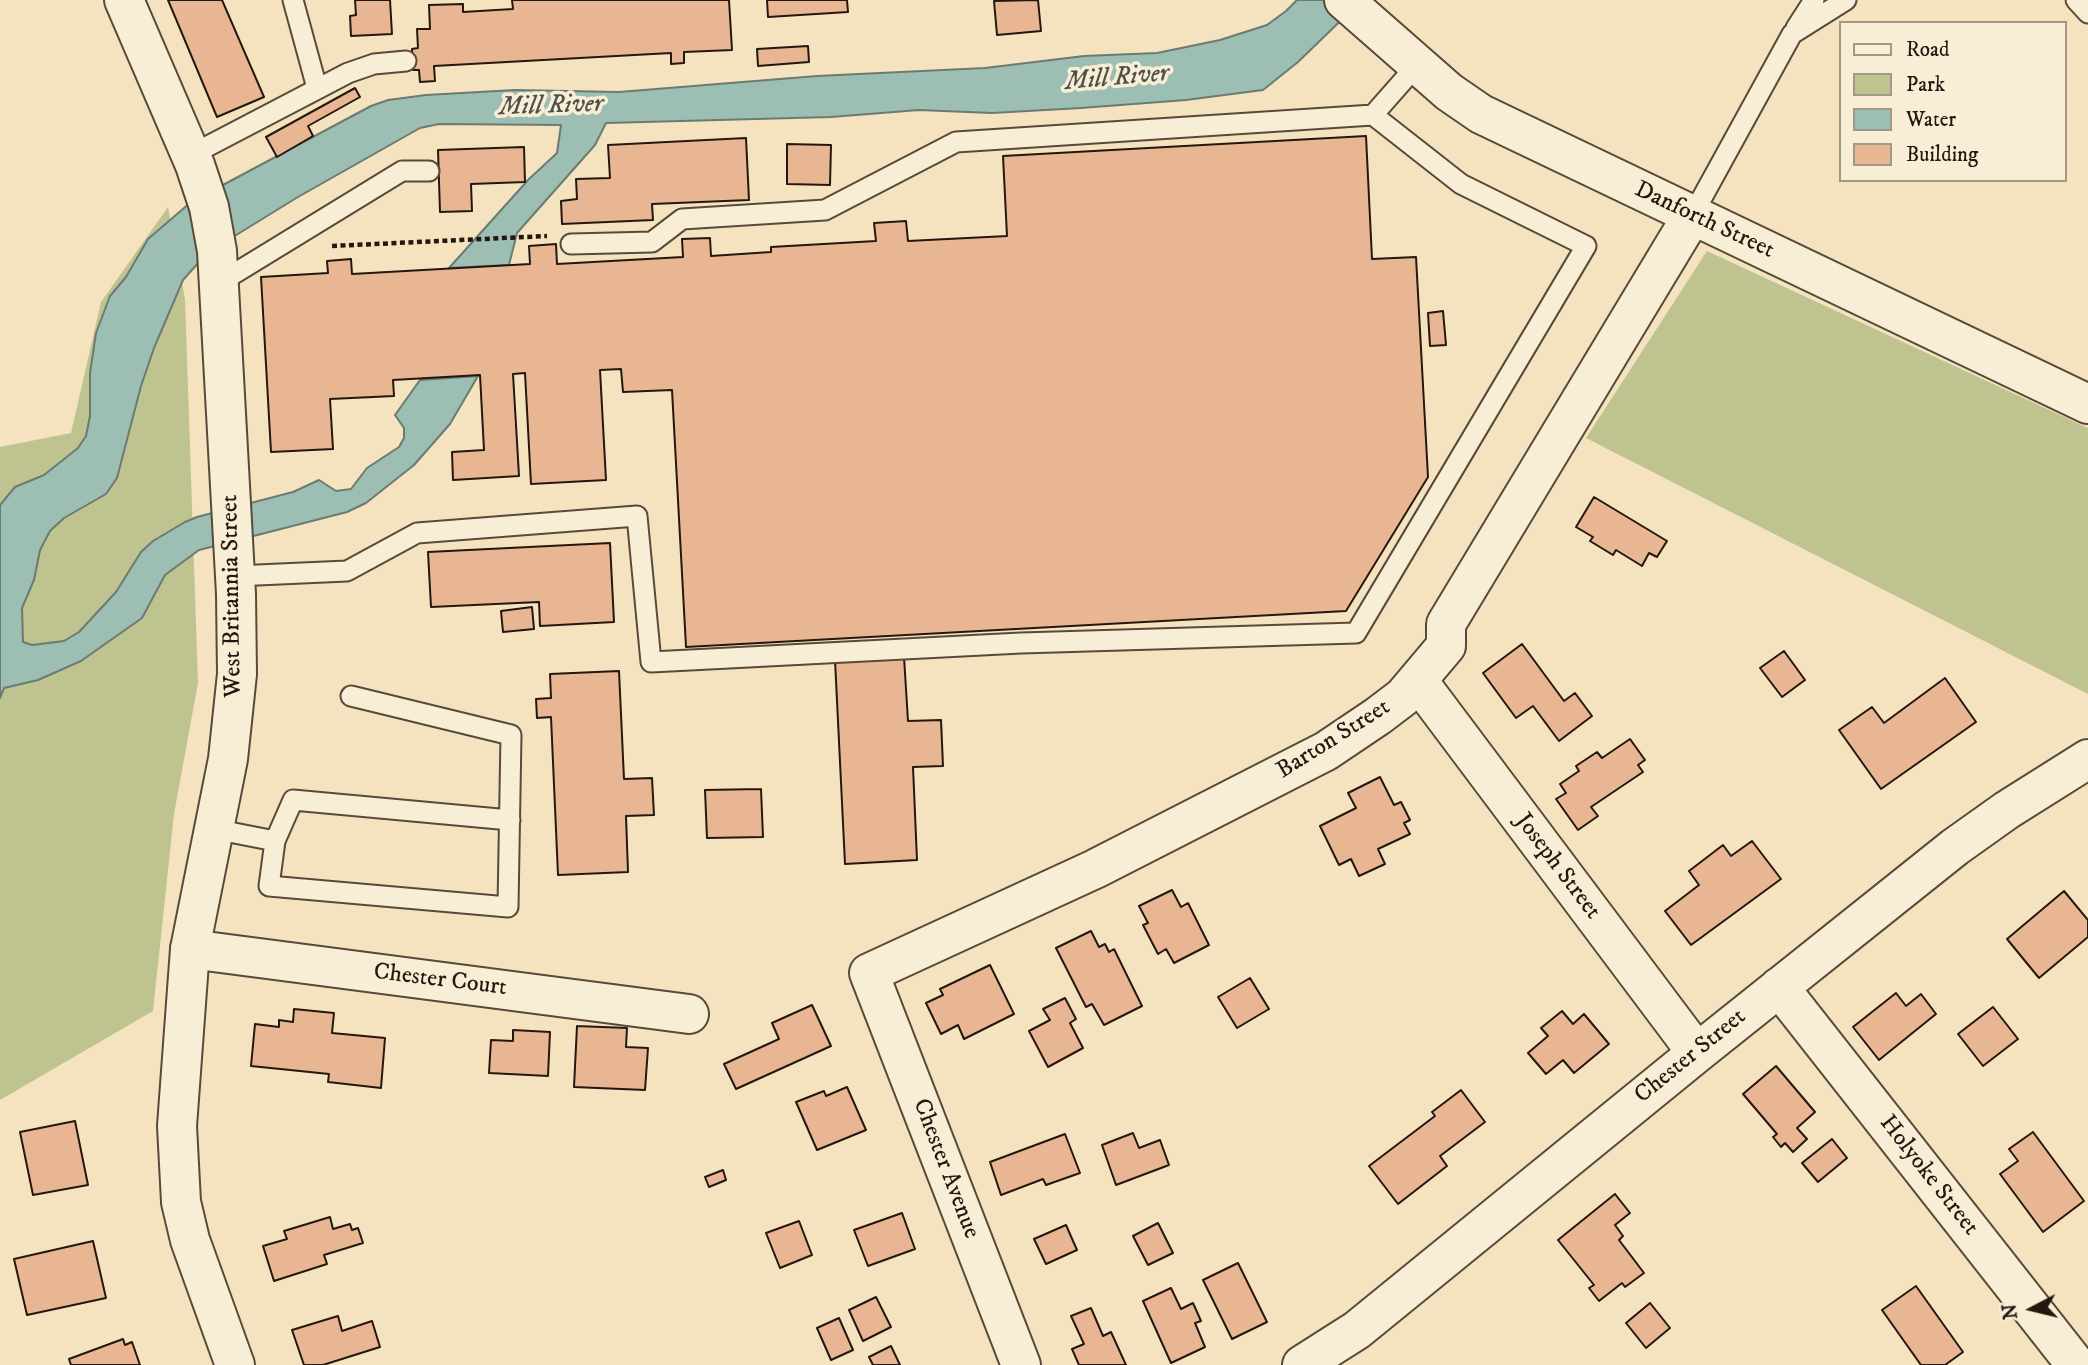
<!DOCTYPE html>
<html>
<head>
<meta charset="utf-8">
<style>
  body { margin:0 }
  #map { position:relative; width:2088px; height:1365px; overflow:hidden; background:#f5e3bf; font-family:"IM FELL DW Pica",serif }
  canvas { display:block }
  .legend { position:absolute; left:1839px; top:21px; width:228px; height:161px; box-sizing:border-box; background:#f8edd5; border:2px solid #a39786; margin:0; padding:9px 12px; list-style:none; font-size:21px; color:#24170f }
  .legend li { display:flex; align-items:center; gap:14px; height:35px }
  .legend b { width:35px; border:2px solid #a39786 }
  .north { position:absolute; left:1997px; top:1274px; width:70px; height:70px; -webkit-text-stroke:5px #f8edd5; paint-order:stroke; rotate:263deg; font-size:19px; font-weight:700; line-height:28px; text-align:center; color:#24170f }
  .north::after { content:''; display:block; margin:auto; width:24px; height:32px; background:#24170f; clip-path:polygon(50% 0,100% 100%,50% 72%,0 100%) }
</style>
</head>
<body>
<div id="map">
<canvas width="2088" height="1365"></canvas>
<ul class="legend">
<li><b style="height:9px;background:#f8edd5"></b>Road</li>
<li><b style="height:19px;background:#bfc390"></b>Park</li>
<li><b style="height:19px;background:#9cbeb3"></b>Water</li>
<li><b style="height:19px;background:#e9b694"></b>Building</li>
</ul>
<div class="north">N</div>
</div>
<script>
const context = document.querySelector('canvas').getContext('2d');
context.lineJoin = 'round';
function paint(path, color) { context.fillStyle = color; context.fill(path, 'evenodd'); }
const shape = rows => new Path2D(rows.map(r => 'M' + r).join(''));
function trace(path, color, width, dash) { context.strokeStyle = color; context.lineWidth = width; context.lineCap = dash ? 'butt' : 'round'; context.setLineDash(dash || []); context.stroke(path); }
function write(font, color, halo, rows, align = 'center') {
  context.font = font + ' "IM FELL DW Pica",serif'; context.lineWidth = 7; context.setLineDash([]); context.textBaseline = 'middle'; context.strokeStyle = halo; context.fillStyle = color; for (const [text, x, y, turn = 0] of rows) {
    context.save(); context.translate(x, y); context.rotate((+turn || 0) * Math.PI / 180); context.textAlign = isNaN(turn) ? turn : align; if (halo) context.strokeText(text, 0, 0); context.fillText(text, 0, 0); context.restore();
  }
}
paint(shape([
  [168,207,185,299,198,683,174,814,153,1011,0,1100,0,447,71,433,101,302],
  [1707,251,2088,428,2088,694,1586,438]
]), '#bfc390');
const water = shape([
  [1297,0,1362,0,1298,62,1263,90,1186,100,1081,108,992,113,919,110,831,117,606,123,595,145,517,233,509,265,449,268,529,179,557,153,561,125,439,124,420,128,298,197,207,253,183,280,154,348,141,386,117,478,106,494,64,518,50,531,40,550,34,580,22,608,23,642,32,645,64,641,79,632,116,592,141,552,153,541,185,522,197,517,293,492,319,480,336,491,351,489,367,468,399,447,404,438,404,428,395,415,420,380,478,376,450,424,414,465,366,503,347,512,199,550,165,575,142,618,81,661,38,680,4,688,0,698,0,505,15,487,44,475,78,448,86,436,90,416,90,373,96,333,110,296,126,277,148,239,191,202,371,106,388,100,426,95,515,90,619,92,817,76,985,68,1084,56,1157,53,1220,40,1267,25,1286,11,1297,0]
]);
paint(water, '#9cbeb3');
trace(water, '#6c7b71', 2);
const building = shape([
  [168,0,222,0,264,97,217,117,168,0],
  [355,0,390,0,392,34,351,36,350,16,356,15,355,0],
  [512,0,729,0,732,50,684,52,684,63,671,64,671,53,434,66,435,81,420,82,419,70,413,70,412,49,418,48,417,29,430,29,429,5,463,4,463,12,513,9,512,0],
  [767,0,847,0,848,12,768,17,767,0],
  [1038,0,1041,31,997,35,994,1,1038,0],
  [808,46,809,62,758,66,757,49,808,46],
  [355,88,360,97,308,126,313,136,277,157,266,137,355,88],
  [1366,136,1372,259,1416,257,1428,477,1346,611,686,647,672,390,623,392,621,369,600,370,606,480,531,484,525,373,513,374,519,476,453,480,452,452,484,450,480,375,393,380,394,396,330,399,333,449,271,452,261,277,328,273,327,261,351,259,352,274,530,264,529,246,556,244,557,264,683,257,682,239,710,238,711,256,771,252,771,247,876,241,874,223,906,221,908,241,1007,236,1003,156,1366,136],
  [746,138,749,200,652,204,653,220,562,224,561,201,577,199,576,179,610,178,608,145,746,138],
  [787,144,831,145,830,185,787,184,787,144],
  [524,147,525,182,471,184,472,211,440,212,438,150,524,147],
  [1443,311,1446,345,1430,346,1428,313,1443,311],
  [1594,497,1667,541,1657,557,1649,553,1642,566,1616,550,1613,555,1590,541,1593,537,1576,527,1594,497],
  [610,543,614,622,540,626,539,602,431,607,428,552,610,543],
  [532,607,534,629,503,632,501,611,532,607],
  [1522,644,1564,701,1575,693,1592,716,1559,741,1533,706,1516,718,1483,673,1522,644],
  [1784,651,1805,680,1782,697,1760,668,1784,651],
  [904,657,908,721,941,720,943,766,913,767,917,860,845,864,835,660,904,657],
  [619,671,624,779,652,778,654,815,626,816,628,872,558,875,551,717,537,718,536,699,551,698,550,674,619,671],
  [1945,678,1976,722,1881,789,1839,730,1872,707,1884,723,1945,678],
  [1630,739,1645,760,1638,765,1643,772,1591,807,1598,816,1578,830,1556,799,1566,793,1560,784,1579,771,1576,766,1597,752,1602,758,1630,739],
  [1380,777,1394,805,1401,802,1410,820,1404,823,1410,834,1378,849,1385,864,1359,876,1351,859,1339,865,1320,826,1356,808,1348,793,1380,777],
  [761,789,763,837,707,838,705,790,761,789],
  [1752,841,1781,879,1691,945,1665,911,1699,885,1689,871,1723,845,1731,856,1752,841],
  [1172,890,1181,907,1188,903,1209,945,1174,963,1166,949,1158,954,1143,925,1148,923,1139,906,1172,890],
  [2064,891,2088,920,2088,937,2039,978,2007,939,2064,891],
  [1091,931,1099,947,1105,944,1109,952,1114,949,1142,1006,1104,1025,1092,1004,1086,1007,1056,948,1091,931],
  [990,965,1014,1014,964,1039,958,1025,941,1034,926,1003,943,995,940,989,990,965],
  [1250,978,1269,1009,1237,1028,1218,997,1250,978],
  [1896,993,1906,1006,1921,994,1936,1014,1879,1060,1853,1027,1896,993],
  [1065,998,1076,1019,1070,1023,1083,1048,1048,1067,1029,1031,1050,1020,1043,1009,1065,998],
  [812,1005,831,1046,736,1089,724,1064,779,1039,772,1023,812,1005],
  [1993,1007,2018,1039,1983,1066,1958,1034,1993,1007],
  [294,1009,334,1013,332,1033,385,1038,381,1088,328,1082,329,1074,251,1066,255,1024,279,1027,279,1020,293,1022,294,1009],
  [1562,1011,1573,1024,1584,1014,1609,1044,1574,1073,1563,1060,1546,1074,1528,1053,1548,1036,1541,1028,1562,1011],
  [577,1026,627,1028,626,1047,648,1048,645,1090,574,1087,577,1026],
  [513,1030,550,1032,548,1076,489,1073,491,1040,513,1041,513,1030],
  [1776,1066,1815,1112,1797,1128,1807,1139,1793,1152,1785,1143,1781,1147,1773,1137,1777,1134,1743,1094,1776,1066],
  [847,1087,866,1130,817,1150,796,1102,824,1091,826,1096,847,1087],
  [1461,1090,1485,1122,1440,1156,1447,1166,1398,1204,1369,1166,1435,1116,1432,1112,1461,1090],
  [75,1121,88,1185,33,1195,20,1132,75,1121],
  [2033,1132,2084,1201,2043,1232,2000,1174,2018,1161,2009,1149,2033,1132],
  [1133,1133,1139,1148,1160,1140,1169,1165,1116,1185,1102,1145,1133,1133],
  [1065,1134,1080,1173,1046,1185,1043,1179,1001,1195,990,1162,1065,1134],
  [1832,1139,1847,1158,1818,1182,1802,1163,1832,1139],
  [723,1170,726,1180,709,1187,705,1177,723,1170],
  [1615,1194,1630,1213,1615,1225,1623,1236,1619,1240,1644,1273,1625,1287,1622,1283,1599,1301,1589,1288,1594,1285,1558,1240,1615,1194],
  [902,1213,915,1249,868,1266,854,1230,902,1213],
  [330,1217,333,1229,350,1224,352,1230,358,1228,363,1243,324,1255,327,1264,274,1281,263,1246,287,1239,284,1231,330,1217],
  [799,1221,812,1255,780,1268,766,1233,799,1221],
  [1158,1223,1173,1253,1148,1265,1133,1236,1158,1223],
  [1066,1225,1077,1250,1046,1264,1034,1239,1066,1225],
  [93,1241,106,1298,27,1315,14,1259,93,1241],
  [1238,1263,1267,1322,1232,1339,1203,1280,1238,1263],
  [1916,1286,1963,1352,1945,1365,1921,1365,1882,1310,1916,1286],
  [1171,1288,1181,1309,1193,1303,1201,1321,1195,1323,1205,1347,1171,1363,1143,1301,1171,1288],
  [876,1297,891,1327,863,1341,849,1310,876,1297],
  [1650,1303,1670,1328,1646,1348,1626,1323,1650,1303],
  [1091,1308,1103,1336,1111,1332,1126,1365,1079,1365,1072,1349,1084,1344,1071,1316,1091,1308],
  [338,1316,342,1331,372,1321,380,1347,323,1365,304,1365,292,1330,338,1316],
  [839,1318,853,1350,831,1360,817,1328,839,1318],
  [123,1339,125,1345,132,1342,140,1365,71,1365,69,1359,123,1339],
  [891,1346,900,1365,873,1365,869,1357,891,1346]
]);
paint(building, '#e9b694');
trace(building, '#24170f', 2);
const service = shape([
  [293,0,317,88],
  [2076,0,2088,13],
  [1796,28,1814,0],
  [191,155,348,73,374,64,406,61],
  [1692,216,1792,34,1846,0],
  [571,244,652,242,682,219,825,210,956,142,1373,115],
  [219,283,402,171,429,171],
  [235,576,347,571,417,533,637,516,651,662,1021,643,1356,633,1586,246,1461,184,1373,115,1417,65],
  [214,829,275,841,269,886,508,907,511,735,351,696],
  [275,841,293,800,510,820]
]);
const minor = shape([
  [1418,681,1697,1053],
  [190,949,689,1014],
  [1779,987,2076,1365],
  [1021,1365,869,973,1095,869,1326,751,1378,716,1403,697,1446,646,1446,624,1692,216],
  [1302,1365,1357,1330,1697,1053,1955,847,2007,810,2088,759]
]);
const tertiary = shape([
  [124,0,195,165,209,207,217,251,236,594,237,674,228,759,190,949,177,1126,181,1202,190,1240,235,1365],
  [1344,0,1449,92,1481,114,2088,404]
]);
trace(service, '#584a3b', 23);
trace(minor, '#584a3b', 42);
trace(tertiary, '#584a3b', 42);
trace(shape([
  [332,246,547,236]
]), '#24170f', 4.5, [5, 3.5]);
trace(service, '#f8edd5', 19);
trace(minor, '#f8edd5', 38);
trace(tertiary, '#f8edd5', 38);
write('24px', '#24170f', '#f8edd5', [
  ["Danforth Street",1704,221,25],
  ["West Britannia Street",233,596,-91],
  ["Barton Street",1334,740,-32],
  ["Joseph Street",1557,867,53],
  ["Chester Court",440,981,7],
  ["Chester Street",1691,1057,-39],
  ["Chester Avenue",945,1169,69],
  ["Holyoke Street",1928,1176,52]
]);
write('italic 26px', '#4e5148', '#f8edd5', [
  ["Mill River",1117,79,-5],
  ["Mill River",551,107,-2]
]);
</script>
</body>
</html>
